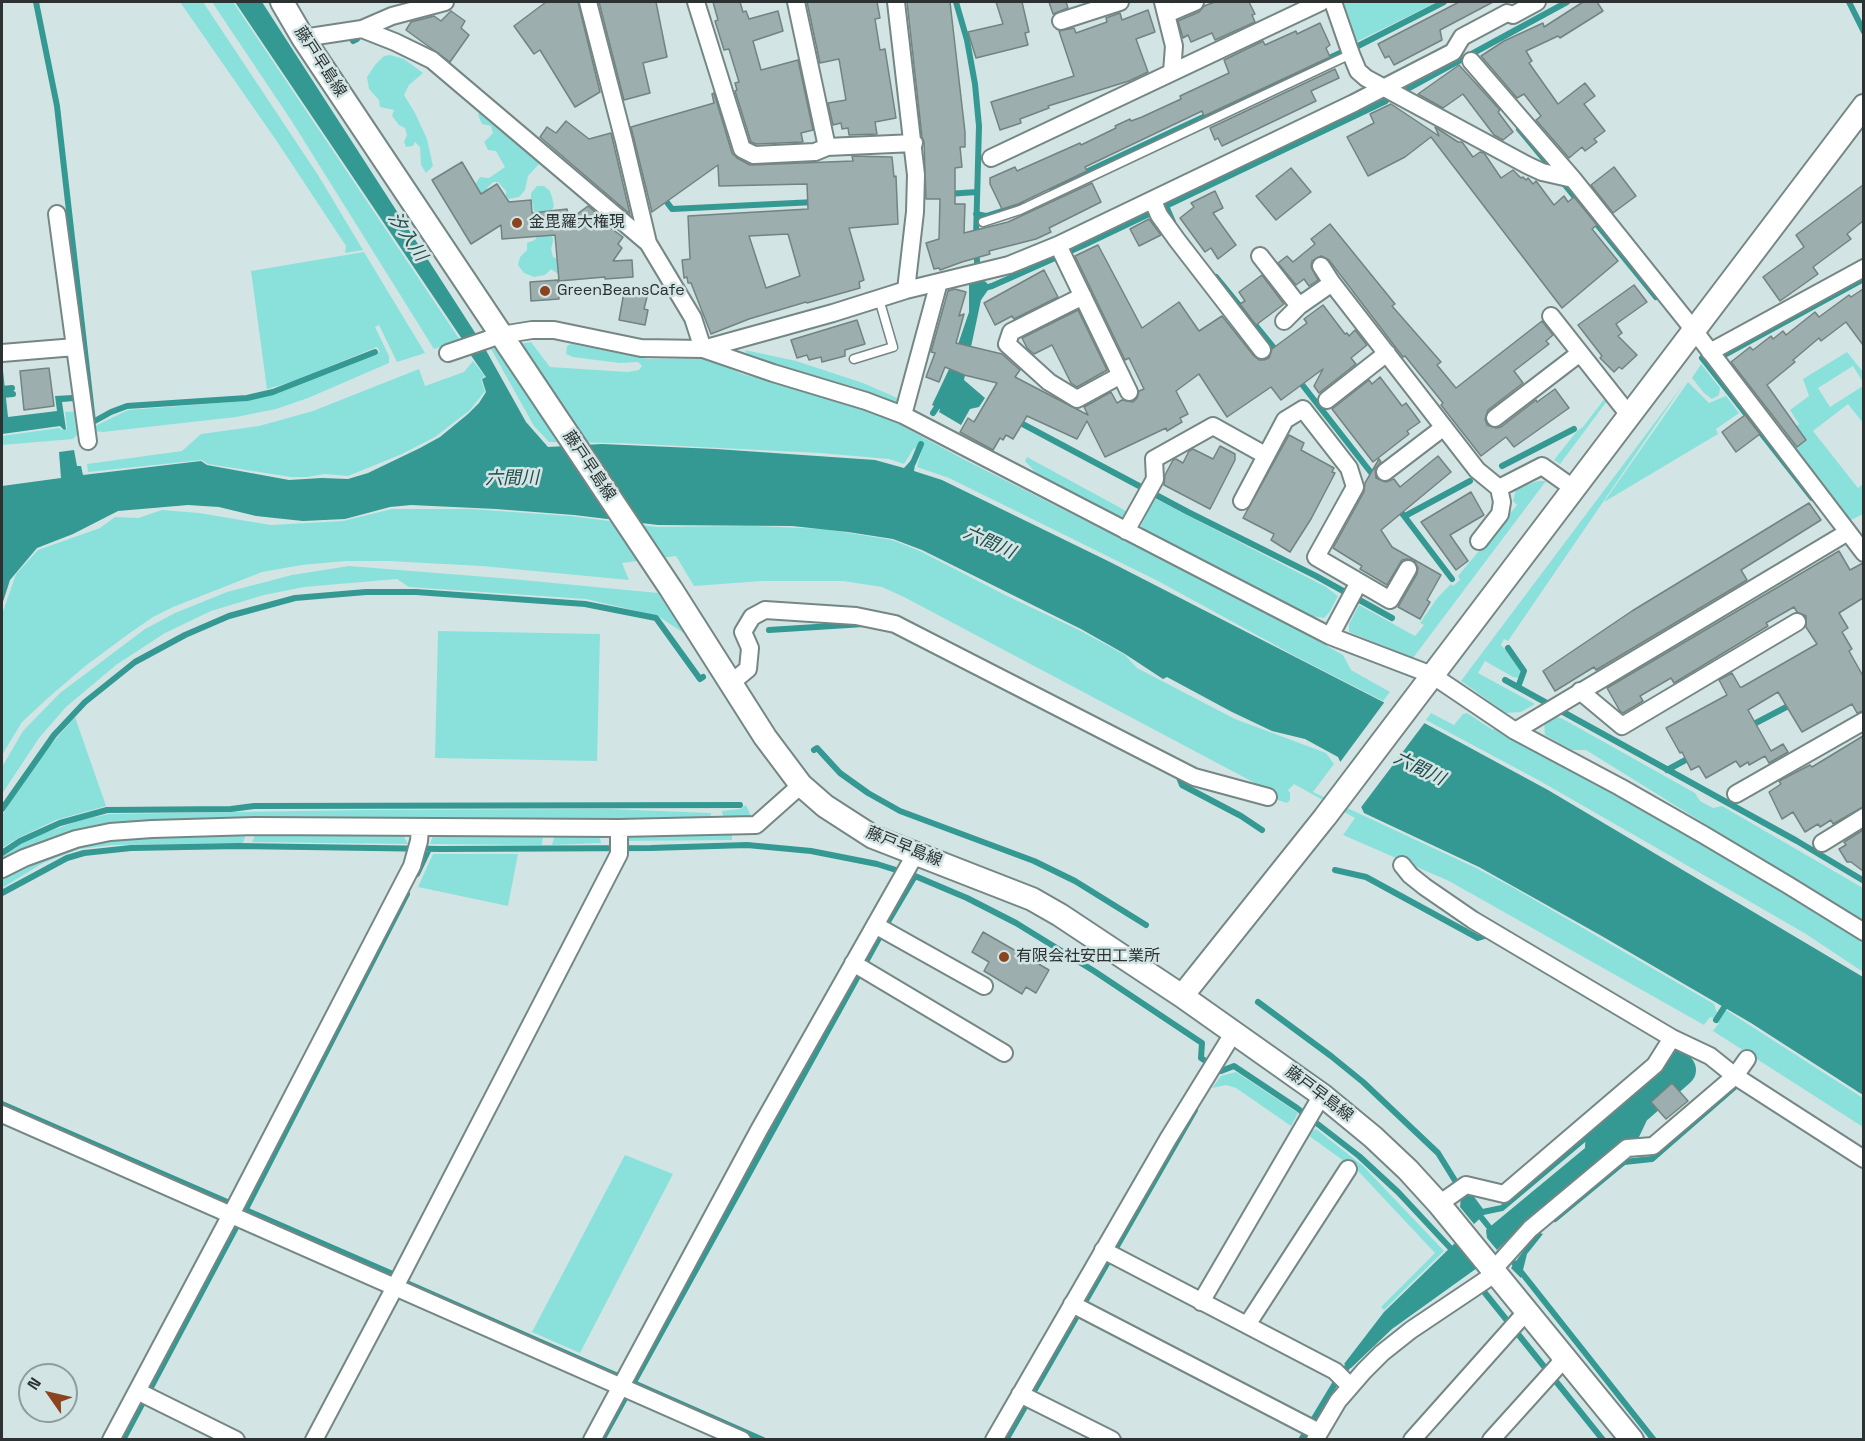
<!DOCTYPE html>
<html>
<head>
<meta charset="utf-8">
<style>
  body { margin:0 }
  #map { position:relative; width:1865px; height:1441px; overflow:hidden; background:#d2e5e4; font-family:"Space Grotesk",sans-serif }
  canvas { display:block }
  .frame { position:absolute; inset:0; border:3px solid #2b3231; pointer-events:none }
  .north { position:absolute; left:18px; top:1363px; width:60px; height:60px; box-sizing:border-box; background:#d2e5e4; border:2px solid #8f9d9c; border-radius:50%; rotate:304deg; font-size:16px; font-weight:700; line-height:24px; text-align:center; color:#2b3231 }
  .north::after { content:''; display:block; margin:auto; width:21px; height:27px; background:#8a441f; clip-path:polygon(50% 0,100% 100%,50% 72%,0 100%) }
</style>
</head>
<body>
<div id="map">
<canvas width="1865" height="1441"></canvas>
<div class="frame"></div>
<div class="north">N</div>
</div>
<script>
const context = document.querySelector('canvas').getContext('2d');
context.lineJoin = 'round';
function paint(path, color) { context.fillStyle = color; context.fill(path, 'evenodd'); }
const shape = rows => new Path2D(rows.map(r => 'M' + r).join(''));
function trace(path, color, width, dash) { context.strokeStyle = color; context.lineWidth = width; context.lineCap = dash ? 'butt' : 'round'; context.setLineDash(dash || []); context.stroke(path); }
function write(font, color, halo, rows, align = 'center') {
  context.font = font + ' "Space Grotesk","Noto Sans JP",sans-serif'; context.lineWidth = 5; context.setLineDash([]); context.textBaseline = 'middle'; context.strokeStyle = halo; context.fillStyle = color; for (const [text, x, y, turn = 0] of rows) {
    context.save(); context.translate(x, y); context.rotate((+turn || 0) * Math.PI / 180); context.textAlign = isNaN(turn) ? turn : align; if (halo) context.strokeText(text, 0, 0); context.fillText(text, 0, 0); context.restore();
  }
}
paint(shape([
  [180,2,203,2,318,175,363,250,345,253,346,246,278,143],
  [212,2,233,2,460,340,434,349,291,120],
  [1339,2,1437,2,1354,43],
  [390,55,404,59,423,73,409,85,404,95,415,113,427,139,433,166,426,173,421,165,420,147,415,142,413,146,406,147,404,142,407,135,405,128,399,125,392,116,394,110,380,107,379,100,369,89,367,77,375,65,384,56],
  [482,106,538,156,539,164,528,176,525,190,519,197,509,199,506,196,506,191,498,182,493,182,487,188,492,197,485,205,474,186,480,177,489,178,505,167,496,151,488,150,484,142,493,133,491,126,482,124,478,115],
  [537,186,544,186,550,191,552,197,554,206,550,214,553,242,551,249,553,257,558,259,563,274,558,274,551,269,545,275,534,277,524,273,518,265,520,257,527,250,527,243,535,240,538,234,533,205,531,201,531,193],
  [364,252,425,353,397,362,379,325,375,327,389,356,389,363,308,398,276,409,236,417,103,432,93,431,93,427,128,410,244,401,276,394,380,352,377,347,291,382,267,389,251,271],
  [531,342,550,367,628,372,639,370,642,366,638,362,620,363,573,357,566,354,567,346,571,344,648,359,707,358,742,374,833,398,878,413,965,460,1270,614,1343,655,1351,670,1390,692,1383,701,1297,657,1158,581,949,478,917,467,921,452,914,448,904,464,889,459,820,453,621,443,549,442,534,426,491,349],
  [745,350,796,361,863,383,902,400,899,406,861,389,761,360,747,354],
  [1847,352,1863,372,1863,382,1853,366,1818,388,1830,407,1863,386,1863,423,1848,404,1813,431,1858,488,1863,484,1863,514,1849,521,1782,435,1799,424,1790,410,1809,396,1803,379],
  [473,361,485,376,481,379,485,391,470,410,435,437,402,454,348,476,325,474,307,477,291,477,208,464,202,460,88,472,87,464,182,451,201,434,259,426,313,411,419,369,425,386,464,372],
  [1701,364,1720,388,1719,395,1712,399,1704,393,1692,378],
  [1688,382,1709,403,1726,396,1739,413,1716,429,1718,434,1604,502],
  [1683,385,1508,641,1504,639,1501,645,1519,665,1522,671,1519,678,1513,677,1485,661,1478,673,1535,704,1521,712,1506,713,1461,681],
  [1605,398,1607,401,1560,464,1554,460,1577,431,1583,427],
  [79,411,79,433,73,439,2,445,2,436,59,428,62,430,67,429,65,412],
  [1027,457,1128,512,1124,517,1118,516,1038,475,1025,461],
  [1538,481,1546,481,1413,658,1349,632,1349,624,1359,605,1415,636,1424,625,1420,623,1438,597,1451,584,1453,586,1460,580,1458,576,1517,505,1513,501,1516,489],
  [1154,498,1326,587,1338,596,1329,613,1324,618,1312,616,1148,532,1141,526],
  [392,509,471,509,570,516,657,527,754,526,825,529,892,540,920,551,1007,596,1081,631,1125,655,1137,668,1235,719,1326,753,1334,764,1313,792,1476,868,1512,887,1714,1004,1717,1013,1713,1018,1710,1017,1704,1025,1449,881,1343,835,1355,818,1294,784,1288,790,1290,793,1290,800,1287,803,1278,800,1253,782,904,597,882,587,843,581,762,581,694,586,676,556,622,563,629,580,482,566,388,561,345,561,302,565,262,572,173,607,153,617,127,635,84,667,49,697,22,722,2,755,2,614,16,574,38,550,100,528,115,517,138,518,162,510,199,513,271,525,343,521],
  [349,566,512,579,658,593,685,634,658,616,586,599,409,587,397,579,304,587,264,595,211,611,165,633,116,665,66,707,39,738,2,794,2,767,23,731,60,693,145,629,175,613,227,592,292,575],
  [438,631,600,634,597,761,435,758],
  [1431,713,1454,725,1463,714,1467,713,1493,730,1495,728,1528,746,1741,867,1863,943,1863,972,1806,934,1742,897,1540,781,1426,720],
  [1554,716,1563,719,1695,793,1700,801,1713,808,1722,806,1863,888,1863,922,1586,750,1572,750,1545,735,1544,723],
  [75,717,106,806,56,820,18,838,2,848,2,816,15,793,47,749],
  [746,805,751,816,743,819,725,820,723,817,722,811,740,809],
  [608,809,711,813,710,819,705,821,132,821,82,829,2,863,2,855,33,837,81,820,109,814,362,810],
  [247,831,243,843,114,845,79,849,43,863,2,888,2,876,83,841],
  [257,831,402,833,408,844,252,842],
  [434,833,543,835,542,845,430,844],
  [627,833,732,833,732,840,625,841],
  [555,834,599,834,601,843,552,845],
  [433,854,518,854,508,906,418,887],
  [1726,1010,1863,1098,1863,1127,1713,1031,1719,1023,1717,1021],
  [1236,1072,1298,1113,1291,1126,1236,1088,1226,1085,1212,1088,1221,1076],
  [1316,1129,1363,1166,1444,1251,1384,1310,1381,1307,1435,1253,1359,1172,1308,1135,1310,1132],
  [625,1155,673,1174,580,1353,532,1332]
]), '#8ae1dc');
paint(shape([
  [235,2,262,2,483,345,526,422,548,447,602,444,716,449,875,460,904,468,914,457,916,458,914,471,942,480,1110,562,1428,725,1548,790,1863,977,1863,1095,1751,1023,1600,935,1479,867,1364,813,1338,757,1305,739,1272,731,1232,712,1167,677,1163,679,1125,654,1081,629,922,550,893,539,848,532,792,526,658,525,574,515,496,509,411,505,390,507,345,519,303,521,256,516,219,507,188,505,118,511,73,534,37,548,10,580,2,605,2,486,61,478,59,452,74,450,77,466,81,466,83,475,201,461,207,465,289,480,322,478,348,479,368,473,420,448,440,437,468,414,479,403,486,392,482,379,486,377,470,354,463,351,462,339],
  [982,279,987,283,988,290,981,300,964,380,985,398,979,407,970,409,961,425,939,412,940,409,932,405,951,365,969,312,969,281],
  [2,361,8,417,57,411,55,396,73,395,74,401,62,402,66,429,64,430,60,426,2,434],
  [1631,1110,1644,1124,1526,1222,1497,1250,1487,1238,1486,1230],
  [1467,1192,1472,1194,1486,1213,1474,1224,1460,1207,1461,1197],
  [1537,1232,1543,1234,1527,1254,1521,1278,1511,1268],
  [1456,1242,1477,1268,1392,1329,1351,1368,1344,1364,1384,1312]
]), '#349893');
paint(shape([
  [1386,700,1426,721,1359,810,1338,765]
]), '#d2e5e4');
trace(shape([
  [36,2,57,106,93,422,111,412,127,406,247,398,273,392,375,352],
  [956,2,967,40,975,84,979,126,976,237],
  [1849,2,1864,32],
  [353,41,357,39],
  [1358,46,1444,2],
  [1409,88,1567,2],
  [1519,129,1553,170],
  [1561,180,1656,297],
  [1052,188,1340,53],
  [947,194,977,192],
  [663,197,672,209,815,202],
  [1166,206,1173,222],
  [976,214,986,216,1002,211,1021,202],
  [976,250,978,272],
  [1216,277,1278,353],
  [980,289,992,286,1084,245,1386,101],
  [1726,354,1864,279],
  [1702,358,1812,498],
  [1297,378,1376,479],
  [2,389,12,388],
  [2,395,13,394],
  [933,413,941,401],
  [1017,421,1188,512,1316,576,1392,618],
  [913,463,921,444],
  [1502,466,1574,429],
  [1398,508,1452,579],
  [1405,516,1470,481],
  [769,630,864,624],
  [1508,648,1524,671,1518,687],
  [1505,680,1797,841,1864,881],
  [1750,726,1794,703],
  [814,750,817,748,840,773,868,793,900,811,1034,861,1075,881,1146,925],
  [1667,770,1693,756],
  [1178,775,1182,785,1241,816,1262,830],
  [2,809,54,735,85,702,135,662,185,635,229,616,295,598,366,592,416,592,585,604,656,618,700,679,703,677],
  [2,853,20,841,60,823,107,810,231,809,254,806,740,805],
  [1335,870,1366,877,1478,938,1488,935,1491,937],
  [417,874,429,849],
  [2,893,67,858,84,853,131,848,238,846,440,849,651,848,747,845,811,851,877,864,915,876,967,898,1016,923,1094,971,1202,1043,1201,1058,1221,1071,1234,1066,1297,1108,1359,1156,1398,1192,1455,1253],
  [1258,1002,1331,1056,1363,1082,1438,1153,1459,1187],
  [1716,1020,1727,1003],
  [2,1104,395,1275,409,1284,763,1440],
  [245,1211,407,894],
  [1477,1212,1493,1232],
  [1478,1213,1502,1208,1664,1072,1678,1050],
  [1555,1219,1624,1162,1652,1159,1738,1084,1742,1086],
  [1514,1263,1654,1440],
  [1485,1293,1603,1440],
  [123,1440,240,1220],
  [602,1440,889,920,915,876],
  [1006,1440,1195,1110],
  [1301,1440,1339,1377,1353,1360]
]), '#349893', 6);
trace(shape([
  [1602,1146,1624,1129,1633,1110,1679,1070]
]), '#349893', 34);
const building = shape([
  [546,2,578,2,600,92,575,107,540,50,534,54,514,26,546,2],
  [599,2,656,2,667,57,643,63,650,93,624,100,599,2],
  [713,2,740,2,743,12,746,11,749,19,778,11,783,31,753,41,761,70,798,60,813,130,801,133,803,142,756,144,751,142,735,91,737,90,735,83,739,82,729,49,724,50,715,21,718,20,713,2],
  [807,2,877,2,880,18,875,19,880,50,885,49,896,118,875,122,877,134,849,135,848,128,842,129,841,123,833,125,828,103,846,100,839,59,820,63,807,2],
  [907,2,950,2,965,132,965,147,960,147,962,167,955,168,955,204,965,204,964,233,1008,222,1092,183,1101,202,1049,228,1051,232,1036,239,989,251,990,254,962,262,940,270,939,268,934,269,926,243,939,239,940,199,926,199,924,142,922,137,907,2],
  [996,2,1022,2,1029,32,1025,33,1028,45,976,58,968,32,1003,24,996,2],
  [1049,2,1066,2,1068,8,1053,14,1049,2],
  [1215,2,1249,2,1255,14,1252,15,1255,22,1215,40,1212,33,1191,42,1188,35,1183,38,1178,21,1199,12,1204,6,1215,2],
  [1459,2,1493,2,1440,30,1442,40,1394,65,1389,56,1385,58,1378,44,1459,2],
  [1583,2,1597,2,1603,11,1560,38,1558,36,1526,51,1532,61,1529,63,1558,104,1585,83,1595,96,1584,104,1605,131,1594,139,1597,142,1585,151,1582,147,1569,158,1536,120,1541,116,1524,94,1517,98,1481,56,1504,41,1543,23,1544,27,1583,2],
  [1148,10,1155,32,1136,39,1148,72,1129,81,1048,106,1049,108,1020,119,1021,123,1000,130,991,102,1074,76,1059,31,1074,28,1076,33,1107,22,1106,18,1120,13,1122,20,1148,10],
  [451,11,465,21,461,28,469,35,450,62,406,30,411,22,434,16,441,21,451,11],
  [1320,23,1330,45,1326,48,1330,57,1204,116,1202,111,1085,167,1087,171,1018,204,1002,209,990,184,990,178,1015,167,1017,171,1080,143,1081,145,1116,128,1115,126,1130,119,1131,121,1142,117,1181,99,1180,96,1229,73,1224,60,1263,41,1265,45,1296,31,1297,34,1320,23],
  [1459,65,1500,110,1498,112,1513,132,1503,140,1494,135,1463,94,1443,108,1418,94,1459,65],
  [1335,69,1339,78,1311,91,1316,101,1222,146,1218,138,1215,140,1210,128,1335,69],
  [714,93,732,153,737,158,750,165,853,161,852,156,892,157,894,177,896,176,898,224,849,228,864,280,859,282,860,288,807,303,806,302,749,319,711,334,691,283,688,283,687,277,684,278,682,260,690,259,688,216,808,209,807,184,719,186,718,165,652,212,631,127,714,103,712,94,714,93],
  [788,234,800,276,766,288,749,236,788,234],
  [1391,104,1439,136,1435,127,1458,142,1462,142,1473,157,1480,152,1484,153,1501,178,1513,170,1521,178,1523,177,1526,180,1528,178,1533,184,1536,181,1554,205,1564,196,1568,202,1574,197,1597,225,1592,229,1618,261,1562,308,1431,137,1405,157,1368,176,1347,137,1374,123,1370,114,1391,104],
  [566,121,589,139,611,133,630,214,540,137,547,127,556,133,566,121],
  [462,162,481,194,497,184,509,202,531,200,532,213,567,209,569,220,588,206,608,223,605,224,623,237,618,244,622,248,613,261,632,260,633,277,605,279,605,277,559,281,555,235,502,239,501,225,471,244,432,180,462,162],
  [1614,167,1636,196,1613,213,1591,185,1614,167],
  [1291,168,1311,192,1276,220,1256,196,1291,168],
  [1863,185,1863,221,1847,234,1851,239,1813,267,1818,274,1780,301,1763,277,1804,247,1796,235,1863,185],
  [1215,191,1223,208,1213,213,1236,245,1218,259,1211,248,1205,252,1180,218,1194,207,1191,203,1215,191],
  [1149,219,1161,235,1139,246,1130,229,1149,219],
  [1330,224,1395,304,1392,306,1441,362,1437,365,1456,388,1542,321,1553,335,1546,341,1549,344,1514,371,1523,383,1488,410,1485,419,1487,425,1496,428,1501,427,1536,400,1537,402,1555,389,1569,408,1514,447,1506,437,1481,456,1441,405,1443,403,1405,356,1403,357,1329,260,1321,256,1312,261,1311,267,1318,280,1309,286,1304,279,1296,285,1278,263,1287,256,1293,262,1315,244,1311,239,1330,224],
  [1098,245,1142,328,1179,302,1199,331,1222,316,1254,356,1259,360,1264,360,1269,358,1272,349,1307,323,1304,319,1323,305,1345,334,1347,333,1349,336,1355,330,1367,345,1351,358,1356,364,1319,393,1314,386,1323,369,1281,400,1271,387,1227,417,1199,374,1176,391,1188,414,1180,418,1182,422,1167,431,1166,428,1105,457,1087,421,1077,439,1027,416,1013,439,1006,435,1003,440,1000,438,993,450,960,432,968,418,974,422,997,383,964,375,945,367,939,382,926,377,935,353,931,352,948,291,955,289,966,292,959,316,964,314,956,343,1002,354,1020,370,1015,377,1088,415,1084,407,1111,392,1117,403,1122,400,1133,402,1137,398,1139,391,1144,389,1129,358,1125,360,1075,256,1098,245],
  [1044,270,1058,297,1014,319,1012,316,995,325,984,303,1044,270],
  [1262,275,1284,304,1256,325,1240,304,1245,301,1239,292,1262,275],
  [558,280,559,299,531,301,530,282,558,280],
  [1634,285,1647,302,1616,324,1622,333,1618,336,1637,355,1622,369,1619,367,1614,372,1600,358,1602,356,1578,325,1634,285],
  [1863,289,1863,345,1846,322,1821,341,1819,338,1793,360,1795,362,1767,385,1806,440,1797,447,1731,362,1750,347,1753,350,1771,336,1773,339,1783,331,1786,335,1815,312,1819,317,1849,295,1851,297,1863,289],
  [624,292,647,297,644,309,648,310,645,325,619,320,624,292],
  [1078,310,1107,370,1077,387,1071,383,1052,345,1034,354,1027,348,1022,338,1078,310],
  [857,320,865,344,845,350,845,356,822,362,821,357,809,360,807,355,797,358,791,340,857,320],
  [49,368,54,406,24,410,20,371,49,368],
  [1380,377,1402,406,1406,403,1420,422,1407,431,1409,434,1373,462,1332,409,1369,380,1372,384,1380,377],
  [1745,415,1760,434,1736,452,1722,432,1745,415],
  [1289,435,1304,443,1301,450,1334,468,1332,472,1335,473,1311,519,1290,552,1271,540,1274,534,1243,518,1289,435],
  [1220,446,1235,454,1235,460,1210,509,1164,485,1165,475,1173,460,1176,459,1183,463,1189,451,1193,449,1213,459,1220,446],
  [1438,456,1451,472,1381,530,1392,547,1441,575,1427,600,1430,602,1420,619,1398,607,1417,574,1418,568,1414,560,1407,559,1402,560,1387,585,1360,569,1362,566,1333,548,1364,492,1365,483,1379,459,1381,462,1375,469,1376,478,1386,482,1394,479,1400,487,1438,456],
  [1471,492,1484,515,1450,535,1468,561,1456,570,1421,522,1471,492],
  [1809,503,1821,520,1741,570,1747,580,1596,670,1594,667,1555,691,1543,671,1632,611,1809,503],
  [1839,551,1850,570,1863,563,1863,598,1839,613,1848,628,1842,632,1852,649,1849,651,1863,676,1863,711,1857,713,1852,704,1802,732,1778,692,1748,710,1771,751,1783,744,1788,752,1769,763,1765,756,1749,765,1748,762,1740,767,1736,761,1706,778,1699,766,1691,770,1682,752,1680,753,1666,728,1727,695,1719,680,1732,673,1740,687,1742,687,1817,644,1806,627,1806,616,1797,612,1794,607,1766,623,1768,626,1725,652,1674,683,1671,678,1640,696,1643,701,1623,713,1620,711,1607,688,1839,551],
  [1863,736,1863,807,1833,824,1831,820,1820,827,1818,824,1805,832,1793,812,1782,819,1769,792,1781,784,1779,781,1810,765,1812,767,1863,736],
  [1863,830,1863,871,1851,862,1847,862,1839,849,1846,845,1844,842,1863,830],
  [983,932,1049,970,1036,993,1026,987,1022,994,984,971,989,962,972,952,983,932],
  [1672,1083,1688,1101,1666,1119,1651,1102,1672,1083]
]);
paint(building, '#9caead');
trace(building, '#728382', 1.5);
const lane = shape([
  [983,222,1020,210,1351,54],
  [854,359,893,347,879,299]
]);
const street = shape([
  [588,2,624,141,648,243,693,318,703,349,833,313,906,290,1009,265,1058,245,1354,103,1453,52,1462,37,1507,13,1513,15,1537,2],
  [696,2,742,149,754,155,815,152,827,147,914,143],
  [796,2,827,147],
  [896,2,916,175,915,212,906,290],
  [1163,2,1174,46,1172,72],
  [1333,2,1351,54,1358,71,1366,78,1527,165,1542,172,1573,179,1693,329,1864,553],
  [1167,14,1195,2],
  [1061,21,1120,2],
  [362,29,395,42,432,60,648,243],
  [303,38,362,29,392,16,445,2],
  [1471,61,1573,179],
  [991,158,1321,2],
  [1153,201,1159,215,1177,240,1262,350],
  [57,214,75,347],
  [1058,245,1129,392],
  [1260,256,1299,306],
  [1321,266,1332,283],
  [1083,296,1011,332,1007,344,1049,382,1077,399,1121,375],
  [1551,316,1629,415],
  [1284,321,1299,306,1332,283,1477,470,1499,488,1542,466,1573,488],
  [1710,352,1864,268],
  [2,353,75,347,88,441],
  [448,353,501,335,532,330,554,330,641,348,703,349,773,373,866,401,903,415,1330,636,1432,675,1515,731,1620,787,1704,835,1788,885,1864,932],
  [1327,400,1387,353],
  [903,415,939,282],
  [1495,418,1580,353],
  [1385,472,1444,427],
  [1242,501,1285,420,1303,409,1349,468,1355,487,1316,557,1390,600,1408,569],
  [1126,531,1155,479,1154,459,1213,426,1265,455],
  [1479,541,1500,514,1502,502,1499,488],
  [1330,636,1359,582],
  [731,683,748,669,750,648,743,632,752,617,765,610,856,616,895,624,1194,777,1268,797],
  [1580,691,1622,726,1797,622],
  [1515,731,1848,532],
  [1736,794,1864,721],
  [1822,843,1864,817],
  [1402,865,1410,875,1425,887,1473,920,1672,1038,1710,1056,1735,1076,1864,1159],
  [2,869,24,858,76,839,110,832,152,829,255,826,619,828,756,825,801,785],
  [875,925,984,986],
  [853,963,1004,1053],
  [2,1114,742,1440],
  [1439,1204,1466,1185,1504,1194,1655,1065,1672,1038],
  [1103,1250,1335,1371,1350,1386],
  [1493,1270,1530,1229,1627,1148,1653,1146,1735,1076,1747,1059],
  [1201,1302,1322,1095],
  [1072,1304,1319,1432],
  [1247,1325,1348,1169],
  [137,1391,236,1440],
  [1020,1394,1112,1440],
  [111,1440,234,1209,412,866,419,841,420,828],
  [314,1440,395,1287,619,854,619,828],
  [592,1440,759,1130,916,853],
  [994,1440,1168,1139,1234,1032],
  [1315,1440,1338,1401,1364,1371,1382,1353,1411,1330,1496,1273],
  [1412,1440,1527,1311],
  [1491,1440,1565,1358]
]);
const secondary = shape([
  [282,2,303,38,671,589,765,737,801,785,825,806,873,837,1032,899,1060,915,1182,996,1322,1095,1373,1137,1408,1170,1439,1204,1632,1440],
  [1182,996,1325,817,1864,106]
]);
trace(lane, '#758785', 11);
trace(street, '#758785', 20);
trace(secondary, '#758785', 26);
trace(lane, '#fff', 8);
trace(street, '#fff', 16);
trace(secondary, '#fff', 22);
for (const [x, y, r, color] of [
  [517,223,6,"#8a441f"],
  [545,291,6,"#8a441f"],
  [1004,957,6,"#8a441f"]
]) { const dot = new Path2D(); dot.arc(x, y, r, 0, 2 * Math.PI); context.fillStyle = color; context.fill(dot); trace(dot, '#d2e5e4', 2); }
write('16px', '#2b3231', '#d2e5e4', [
  ["藤戸早島線",320,62,57],
  ["藤戸早島線",589,466,56],
  ["藤戸早島線",904,847,22],
  ["藤戸早島線",1319,1094,37]
]);
write('16px', '#2b3231', '#d2e5e4', [
  ["金毘羅大権現",529,223],
  ["GreenBeansCafe",557,291],
  ["有限会社安田工業所",1016,957]
], 'left');
write('italic 18px', '#224d4b', '#d2e5e4', [
  ["汐入川",407,237,56],
  ["六間川",512,479,-1],
  ["六間川",989,543,24],
  ["六間川",1419,769,26]
]);
</script>
</body>
</html>
